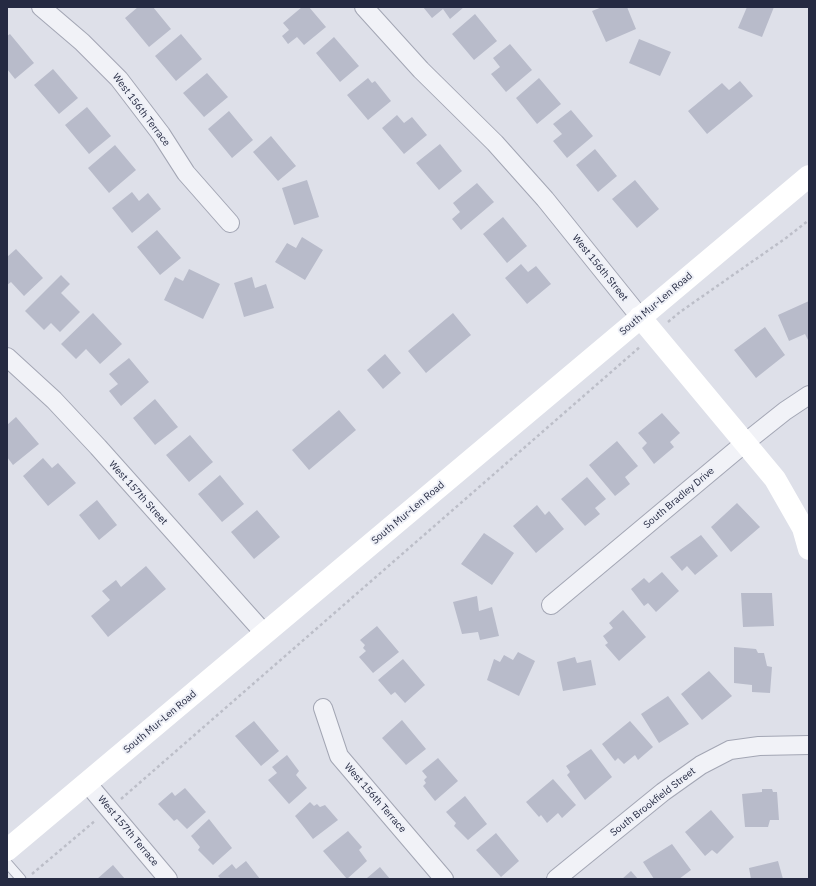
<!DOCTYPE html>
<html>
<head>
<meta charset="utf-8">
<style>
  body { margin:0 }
  #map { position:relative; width:816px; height:886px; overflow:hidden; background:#dee0e9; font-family:"IBM Plex Sans",sans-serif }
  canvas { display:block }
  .frame { position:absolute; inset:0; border:8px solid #252a42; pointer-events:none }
</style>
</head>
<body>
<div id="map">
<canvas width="816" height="886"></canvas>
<div class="frame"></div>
</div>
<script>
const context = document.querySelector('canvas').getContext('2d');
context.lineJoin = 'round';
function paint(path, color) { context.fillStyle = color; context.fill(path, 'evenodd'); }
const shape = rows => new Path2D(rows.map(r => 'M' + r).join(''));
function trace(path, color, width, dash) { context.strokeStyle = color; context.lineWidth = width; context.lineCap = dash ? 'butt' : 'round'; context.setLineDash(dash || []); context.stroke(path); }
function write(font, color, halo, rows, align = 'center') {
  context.font = font + ' "IBM Plex Sans",sans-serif'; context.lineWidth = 4; context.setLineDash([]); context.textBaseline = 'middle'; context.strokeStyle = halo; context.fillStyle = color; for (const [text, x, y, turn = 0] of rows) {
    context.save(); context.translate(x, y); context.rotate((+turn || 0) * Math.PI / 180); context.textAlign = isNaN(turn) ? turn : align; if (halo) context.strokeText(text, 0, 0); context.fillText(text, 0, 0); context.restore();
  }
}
paint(shape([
  [138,7,153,7,171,29,149,47,125,18],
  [302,7,309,7,326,27,304,45,297,37,288,44,282,36,289,30,283,23],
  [423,7,464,7,450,19,443,9,432,18],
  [602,7,627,7,636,29,606,42,592,11],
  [747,7,774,7,762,37,738,28],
  [475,14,497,41,474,60,452,34],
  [10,34,34,63,15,79,7,69,7,36],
  [181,34,202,59,176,81,155,56],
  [334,37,359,66,340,82,316,53],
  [639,39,671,52,660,76,629,63],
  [510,44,532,70,506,92,491,74,500,67,493,58],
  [53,69,78,98,59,114,34,85],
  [207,73,228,97,204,117,183,93],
  [368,78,372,83,375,81,391,101,368,120,347,95],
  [539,78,561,104,537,124,516,98],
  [740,81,753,96,707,134,688,111,722,83,729,90],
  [87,107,111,136,89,154,65,125],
  [571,110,593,136,567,158,553,141,562,134,553,124],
  [229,111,253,140,232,158,208,129],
  [397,115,404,123,412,117,427,135,404,154,382,128],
  [271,136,296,166,278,181,253,152],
  [440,144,462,171,439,190,416,163],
  [115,145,136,170,109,193,88,168],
  [595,149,617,176,598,192,576,165],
  [307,180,319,217,294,225,282,188],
  [635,180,659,209,637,228,612,199],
  [477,183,494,202,461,230,452,219,460,212,453,203],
  [132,192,139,201,148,193,161,209,132,233,112,208],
  [503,217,527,246,507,263,483,234],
  [157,230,181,258,160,275,137,247],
  [302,237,323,250,305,280,275,262,287,243,296,248],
  [16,249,43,278,24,296,11,282,7,285,7,257],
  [521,264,528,272,536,266,551,284,527,304,505,278],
  [189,269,220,284,203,319,164,300,175,277,183,281],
  [61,275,70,284,61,293,80,312,60,332,51,323,44,330,25,311],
  [252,277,255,288,266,284,274,308,244,317,234,283],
  [809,301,809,342,805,334,789,341,778,315],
  [93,313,122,344,100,364,86,349,76,359,61,344],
  [453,313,471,335,426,373,408,351],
  [765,327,785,355,756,378,734,350],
  [385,354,401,373,383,389,367,370],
  [129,358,149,382,121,406,109,391,118,384,109,374],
  [155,399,178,427,155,445,133,418],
  [339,410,356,430,309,470,292,450],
  [662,413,680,433,670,442,674,447,654,464,642,448,647,443,638,433],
  [16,417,39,444,13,465,7,457,7,425],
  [190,435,213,462,189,482,166,455],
  [617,441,638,466,625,477,630,484,615,496,589,465],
  [43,458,52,468,58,463,76,483,48,506,23,476],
  [220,475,244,504,222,522,198,494],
  [587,477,606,499,595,508,600,514,585,526,561,499],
  [97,500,117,525,99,540,79,515],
  [737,503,760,527,731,552,711,527],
  [537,505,545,515,549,511,564,529,536,553,513,526],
  [257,510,280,537,254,559,231,532],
  [484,533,514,553,492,585,461,564],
  [701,535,718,556,695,575,687,566,682,571,670,557],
  [146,566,166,589,108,637,91,616,110,600,102,591,116,580,121,587],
  [662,572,679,591,656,612,648,603,644,606,631,589,644,578,649,583],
  [741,593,772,593,774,626,743,627],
  [477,596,479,611,492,607,499,636,480,640,478,632,462,634,453,602],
  [623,610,646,637,619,661,605,645,608,643,603,636,613,628,609,623],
  [377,626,399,652,373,673,359,657,366,651,363,648,365,645,360,640],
  [734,647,756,649,758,653,764,653,767,666,772,667,770,693,752,692,752,685,734,683],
  [518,652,535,661,519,696,487,680,494,659,500,662,504,655,513,660],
  [575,657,577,663,591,660,596,685,563,691,557,662],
  [403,659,425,685,405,703,395,692,391,695,378,680],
  [709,671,732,696,702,720,681,694],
  [668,696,689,724,659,743,641,714],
  [402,720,426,749,406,765,382,738],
  [254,721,279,751,261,766,235,736],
  [630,721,653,747,638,760,635,755,624,764,618,758,615,761,602,744],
  [591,749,612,777,585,800,567,775,570,772,566,766],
  [287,755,299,771,296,775,307,788,289,804,268,780,277,773,272,767],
  [438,758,458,781,435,801,423,786,426,783,424,780,427,777,422,771],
  [553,779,576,805,562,818,558,813,547,823,541,815,539,817,526,802],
  [185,788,206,812,187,829,177,819,174,821,158,804,172,792,175,796],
  [762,789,772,789,773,792,777,792,779,820,770,820,768,827,745,827,742,794,762,792],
  [465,796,487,824,468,840,454,826,456,823,446,812],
  [310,802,314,806,317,804,320,807,325,805,338,820,313,839,295,816],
  [711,810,734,837,717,854,712,850,705,856,685,832],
  [209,819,232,848,213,865,198,850,200,847,191,836],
  [348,831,362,847,359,850,367,861,347,879,323,851],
  [496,833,519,861,501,877,476,850],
  [672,844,691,870,679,879,654,879,643,862],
  [246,861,260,879,221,879,218,876,232,864,236,869],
  [778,861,783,879,751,879,749,868],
  [113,865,125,879,97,879],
  [380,867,390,879,368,879,367,878],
  [631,871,638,879,622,879]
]), '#b8bbca');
const lane = shape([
  [7,863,21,879]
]);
const street = shape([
  [41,7,82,42,119,79,161,134,186,173,230,223],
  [364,7,421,70,495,143,545,199,640,317],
  [7,357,54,400,98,447,265,634],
  [551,605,746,442,785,411,809,395],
  [323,708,339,756,444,879],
  [87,783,168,879],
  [556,879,663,792,701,765,730,750,759,746,809,745]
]);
trace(lane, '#a3a6b4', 11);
trace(street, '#a3a6b4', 20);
trace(shape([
  [668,322,680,312,786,238,809,220],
  [121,799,641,346],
  [32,874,96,820]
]), '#bcbec8', 2.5, [3, 3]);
trace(lane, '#f1f2f7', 9);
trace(street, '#f1f2f7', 18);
trace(shape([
  [640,317,775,479,803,528,809,549],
  [7,850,809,176]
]), '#fff', 22);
write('10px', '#252a42', '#eef0f7', [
  ["West 156th Terrace",141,110,53],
  ["West 156th Street",600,268,51],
  ["South Mur-Len Road",656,304,-40],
  ["West 157th Street",138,493,48],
  ["South Bradley Drive",679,498,-40],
  ["South Mur-Len Road",408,513,-40],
  ["South Mur-Len Road",160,722,-40],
  ["West 156th Terrace",375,798,49],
  ["South Brookfield Street",653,802,-38],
  ["West 157th Terrace",128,831,50]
]);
</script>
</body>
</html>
